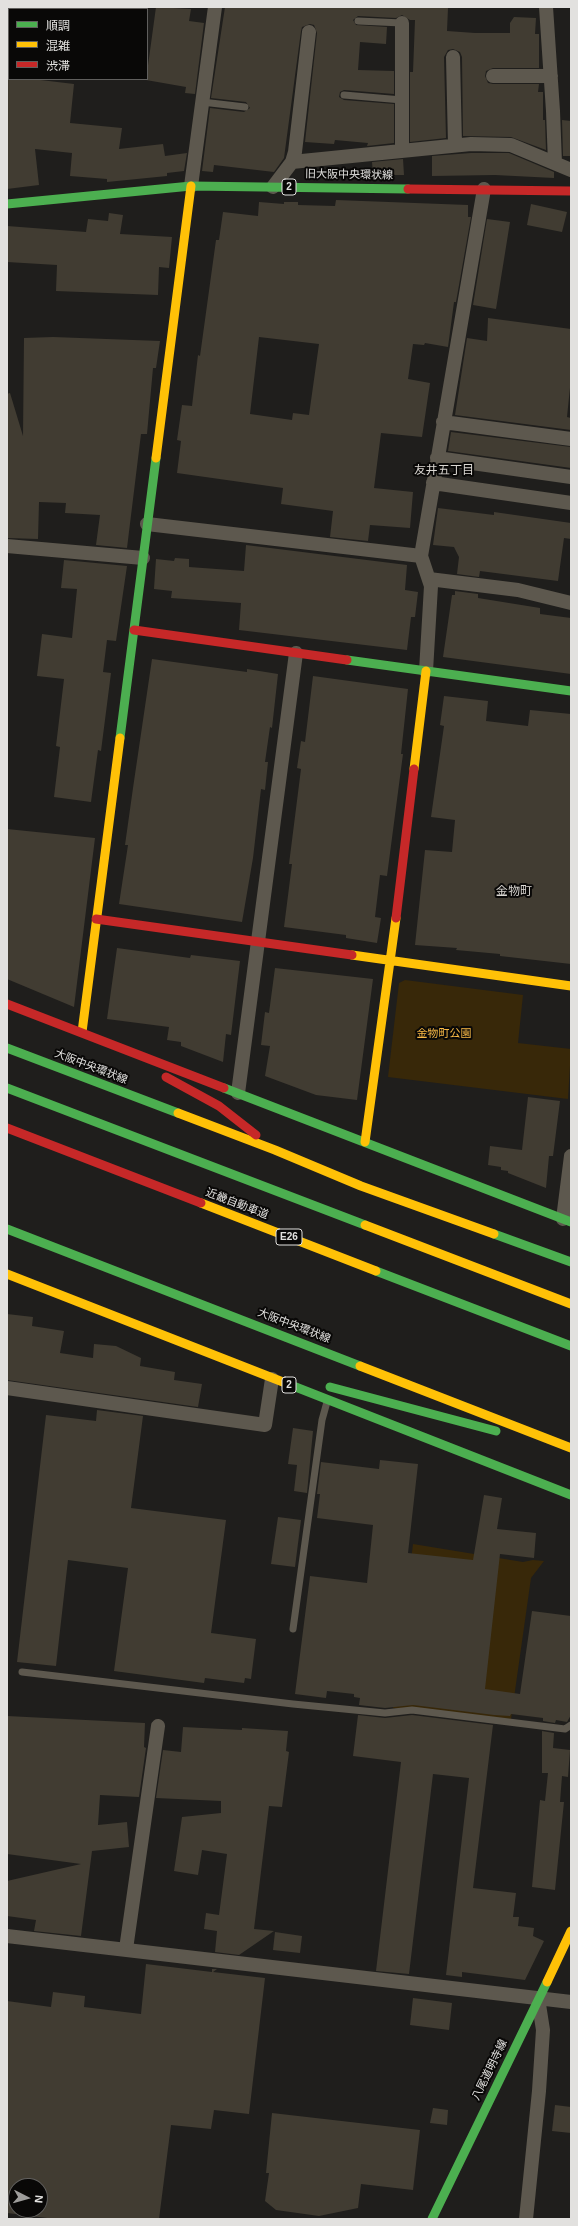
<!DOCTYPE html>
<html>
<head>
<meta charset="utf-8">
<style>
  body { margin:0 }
  #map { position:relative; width:578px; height:2226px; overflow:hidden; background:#1f1e1c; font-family:Helvetica,"Noto Sans JP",sans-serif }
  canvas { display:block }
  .frame { position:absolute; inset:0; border:8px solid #e2e1df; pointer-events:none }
  .legend { position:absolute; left:8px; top:8px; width:140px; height:72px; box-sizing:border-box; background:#090807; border:1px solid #605f5d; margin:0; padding:5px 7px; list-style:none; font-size:12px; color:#e2e1df }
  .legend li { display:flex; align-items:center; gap:8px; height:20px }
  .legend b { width:20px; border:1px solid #605f5d }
  .north { position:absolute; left:8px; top:2178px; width:40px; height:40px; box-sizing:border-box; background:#090807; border:1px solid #605f5d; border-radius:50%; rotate:96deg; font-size:11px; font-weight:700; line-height:16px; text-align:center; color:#e2e1df }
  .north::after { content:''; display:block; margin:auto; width:14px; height:18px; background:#9e9d9b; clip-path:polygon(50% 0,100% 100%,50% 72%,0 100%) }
</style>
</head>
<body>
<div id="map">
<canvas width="578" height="2226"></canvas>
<div class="frame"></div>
<ul class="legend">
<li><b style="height:5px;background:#4caf50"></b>順調</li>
<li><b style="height:5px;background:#ffc107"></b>混雑</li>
<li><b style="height:5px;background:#c62828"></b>渋滞</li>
</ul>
<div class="north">N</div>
</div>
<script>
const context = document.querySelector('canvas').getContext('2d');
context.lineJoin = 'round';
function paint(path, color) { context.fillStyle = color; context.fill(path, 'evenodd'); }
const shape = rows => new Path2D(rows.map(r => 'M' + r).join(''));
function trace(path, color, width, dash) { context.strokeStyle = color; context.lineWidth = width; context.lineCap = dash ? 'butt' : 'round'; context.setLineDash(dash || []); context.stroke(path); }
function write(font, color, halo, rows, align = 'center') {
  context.font = font + ' Helvetica,"Noto Sans JP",sans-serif'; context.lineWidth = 4; context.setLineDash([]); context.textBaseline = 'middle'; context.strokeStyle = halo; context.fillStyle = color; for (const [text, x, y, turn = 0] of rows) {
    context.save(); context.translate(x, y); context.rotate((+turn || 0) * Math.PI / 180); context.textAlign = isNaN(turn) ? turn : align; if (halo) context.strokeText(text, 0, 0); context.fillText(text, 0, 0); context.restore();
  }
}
paint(shape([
  [405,980,523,995,518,1043,571,1049,568,1099,388,1077,399,983],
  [413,1544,523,1562,533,1560,544,1561,531,1578,511,1719,393,1708]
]), '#382809');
paint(shape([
  [156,7,191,9,189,21,204,23,195,94,185,93,186,87,146,80],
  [225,7,448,8,447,31,475,33,510,33,510,23,514,17,536,18,535,34,539,34,539,68,493,68,486,71,485,76,488,83,493,84,539,84,538,92,543,92,543,120,545,120,546,150,511,137,463,136,462,57,460,52,453,49,448,50,444,57,446,138,410,142,410,72,413,72,415,20,410,20,402,15,396,18,358,16,353,20,356,25,387,27,386,44,360,42,358,70,394,71,394,94,344,90,340,92,339,97,344,100,394,104,394,143,367,146,368,143,335,140,334,144,305,142,317,33,314,25,310,24,302,27,301,31,284,158,274,172,214,165,213,172,202,171,210,108,244,112,250,108,246,102,211,98],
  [7,79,32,79,74,84,70,123,122,128,119,149,163,144,165,156,187,153,184,171,167,173,167,176,107,182,107,179,70,176,72,153,35,149,39,185,7,189],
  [562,120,571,121,571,156,563,156],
  [471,153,509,153,554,172,554,178,495,175,432,176,432,156],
  [403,159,404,175,373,175,372,162],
  [336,200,468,205,468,217,471,217,456,302,454,302,448,347,425,343,424,345,413,344,408,379,430,383,422,437,381,433,374,488,413,492,410,528,370,525,368,541,330,537,333,511,281,504,283,488,177,473,181,441,177,440,182,405,192,406,198,355,200,356,216,240,219,240,223,212,258,216,259,202,284,204,284,202,298,202,298,205,335,206],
  [259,337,319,344,309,415,293,413,292,420,250,414],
  [531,204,567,212,562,232,527,225],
  [109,213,123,215,120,234,172,237,169,268,159,267,158,295,56,291,57,265,7,262,7,226,86,232,88,219,108,221],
  [487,219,510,222,496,309,473,305],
  [488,318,571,329,571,378,567,417,571,418,571,430,455,415,467,338,487,341],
  [53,337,160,341,156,368,153,368,147,434,141,434,127,548,96,545,100,515,65,513,66,503,39,502,38,539,7,538,7,394,10,393,23,436,24,338],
  [451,432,571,447,571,468,448,451],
  [438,508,494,515,494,512,571,523,571,539,564,538,558,581,480,571,479,577,457,574,459,557,454,547,433,545],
  [246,545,407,565,405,590,418,592,415,617,411,617,407,650,239,630,241,603,171,598,172,591,154,589,156,559,174,561,175,558,189,559,189,567,244,571],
  [64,560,127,566,116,641,107,640,103,672,111,673,101,751,98,750,91,802,54,797,60,747,56,746,64,679,37,676,42,634,72,638,77,589,61,588],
  [455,591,478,594,478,598,540,608,540,614,571,618,571,674,443,657,452,595,455,595],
  [152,659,247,672,247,669,278,674,272,728,270,727,265,762,268,762,265,790,261,789,253,858,242,922,119,904,128,845,125,845,133,788],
  [313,676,408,689,401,754,403,754,387,876,380,875,375,917,381,918,377,943,346,938,346,935,284,927,292,864,289,864,301,769,297,768,301,741,305,742],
  [444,696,488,701,486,721,528,726,530,710,571,714,571,964,500,956,500,954,456,950,457,948,415,945,425,850,452,852,455,820,431,817,444,726,440,725],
  [7,829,95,838,74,1007,7,979],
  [117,948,190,958,191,955,240,961,231,1035,226,1034,223,1062,181,1046,181,1042,167,1040,169,1027,107,1019],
  [275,968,373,979,357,1100,316,1095,265,1076,270,1046,261,1045,265,1012,269,1013],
  [528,1097,560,1101,553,1156,549,1156,546,1188,508,1173,508,1171,501,1170,501,1167,488,1165,490,1146,522,1150],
  [7,1314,33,1317,32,1326,64,1331,60,1353,93,1358,94,1344,116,1346,141,1358,140,1366,175,1372,174,1380,202,1384,198,1407,7,1380],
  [97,1410,143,1416,131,1508,226,1520,211,1633,256,1639,251,1679,245,1678,244,1683,205,1678,204,1683,114,1671,128,1568,68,1560,56,1666,17,1662,46,1415,96,1421],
  [293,1428,313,1431,307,1493,294,1491,297,1465,288,1464],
  [380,1460,418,1464,408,1553,473,1560,484,1495,502,1498,497,1529,536,1533,534,1558,500,1554,485,1689,520,1694,532,1611,571,1616,571,1715,567,1722,556,1720,555,1723,543,1721,543,1718,511,1714,510,1716,494,1715,413,1705,385,1708,359,1705,360,1698,354,1697,354,1694,327,1691,326,1698,295,1694,310,1576,367,1583,373,1525,317,1518,320,1494,317,1494,321,1462,379,1469],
  [278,1517,301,1520,295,1567,271,1564],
  [358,1715,385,1718,412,1715,493,1725,473,1888,516,1893,513,1917,519,1917,518,1926,534,1928,533,1936,544,1941,525,1980,462,1972,462,1977,446,1975,469,1778,433,1774,409,1974,376,1971,401,1762,353,1756],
  [7,1716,145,1723,144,1747,146,1748,139,1797,100,1795,98,1825,127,1822,129,1847,92,1851,81,1936,34,1931,36,1920,7,1916,7,1881,81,1864,7,1854],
  [183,1727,242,1730,242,1728,288,1731,286,1751,289,1752,282,1807,269,1806,254,1929,274,1931,239,1955,215,1952,217,1931,204,1929,206,1913,219,1915,227,1854,202,1850,198,1875,174,1871,182,1817,221,1813,221,1801,156,1798,163,1750,181,1752],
  [542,1731,554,1733,553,1748,570,1750,568,1777,562,1776,560,1802,564,1802,555,1890,532,1887,540,1800,545,1801,548,1773,542,1773],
  [275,1932,302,1936,300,1953,273,1950],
  [146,1964,212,1972,212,1969,217,1969,213,1972,265,1978,249,2114,214,2110,211,2129,171,2125,159,2219,55,2219,7,2213,7,2001,51,2007,53,1992,85,1996,84,2007,141,2014],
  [16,2186,40,2186,40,2210,16,2210],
  [413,1998,452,2003,449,2030,410,2025],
  [555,2105,571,2107,571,2133,552,2131],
  [433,2108,448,2110,447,2125,430,2123],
  [272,2113,420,2130,413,2190,361,2184,358,2208,319,2216,276,2210,265,2201,269,2173,266,2173]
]), '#413c32');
trace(shape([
  [358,21,402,23],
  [344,95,402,100],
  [202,102,245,107],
  [293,1629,322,1420,327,1402],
  [22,1672,293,1704,385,1713,412,1710,565,1729,571,1725]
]), '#5d584e', 7);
trace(shape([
  [546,7,553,111,555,163],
  [402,23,402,150],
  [453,57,455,145],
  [493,76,551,76],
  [292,162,471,144,511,145,571,170],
  [191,186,215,7],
  [273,187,292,162,295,152,309,32],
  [443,422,571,439],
  [437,458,571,477],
  [433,483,571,503],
  [147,524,421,556],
  [7,546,143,558],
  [429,579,518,590,571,603],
  [426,671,431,586,421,556,484,189],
  [238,1093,296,653],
  [563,1219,571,1156],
  [7,1388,265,1425,272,1379],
  [7,1936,571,2002],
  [126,1949,158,1726],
  [526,2219,539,2091,543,2030,538,1998]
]), '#5d584e', 14);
trace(shape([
  [7,204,191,186,408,189],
  [347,660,571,691],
  [120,738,156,458],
  [7,1048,178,1113],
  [7,1088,365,1225],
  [224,1088,571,1222],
  [7,1229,360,1366],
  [494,1234,571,1262],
  [376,1271,571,1346],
  [288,1384,571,1495],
  [330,1387,496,1431],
  [432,2219,547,1982]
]), '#4caf50', 9);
trace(shape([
  [156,458,191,186],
  [414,769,426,671],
  [352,955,571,986],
  [82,1032,120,738],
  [178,1113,275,1150,361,1186,494,1234],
  [365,1142,396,918],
  [201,1203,376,1271],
  [365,1225,571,1304],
  [7,1274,288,1384],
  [360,1366,571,1448],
  [547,1982,571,1931]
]), '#ffc107', 9);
trace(shape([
  [408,189,571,191],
  [134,630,347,660],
  [396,918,414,769],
  [96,919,352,955],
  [7,1004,224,1088],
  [166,1077,219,1106,256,1135],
  [7,1128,201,1203]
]), '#c62828', 9);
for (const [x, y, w] of [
  [289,187,14],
  [289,1237,26],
  [289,1385,14]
]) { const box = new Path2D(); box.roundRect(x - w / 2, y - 8, w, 16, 3); context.fillStyle = '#090807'; context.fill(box); trace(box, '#e2e1df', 1); }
write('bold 10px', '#e2e1df', null, [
  ["2",289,187],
  ["E26",289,1237],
  ["2",289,1385]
]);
write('11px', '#e2e1df', '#090807', [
  ["旧大阪中央環状線",349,175,1],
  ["大阪中央環状線",91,1067,21],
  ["近畿自動車道",237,1204,21],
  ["大阪中央環状線",294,1326,21],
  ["八尾道明寺線",490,2070,-64]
]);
write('11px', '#f9ba46', '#090807', [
  ["金物町公園",444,1034]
]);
write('12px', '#dbd8d3', '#090807', [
  ["友井五丁目",444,471],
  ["金物町",514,892]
]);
</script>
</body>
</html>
